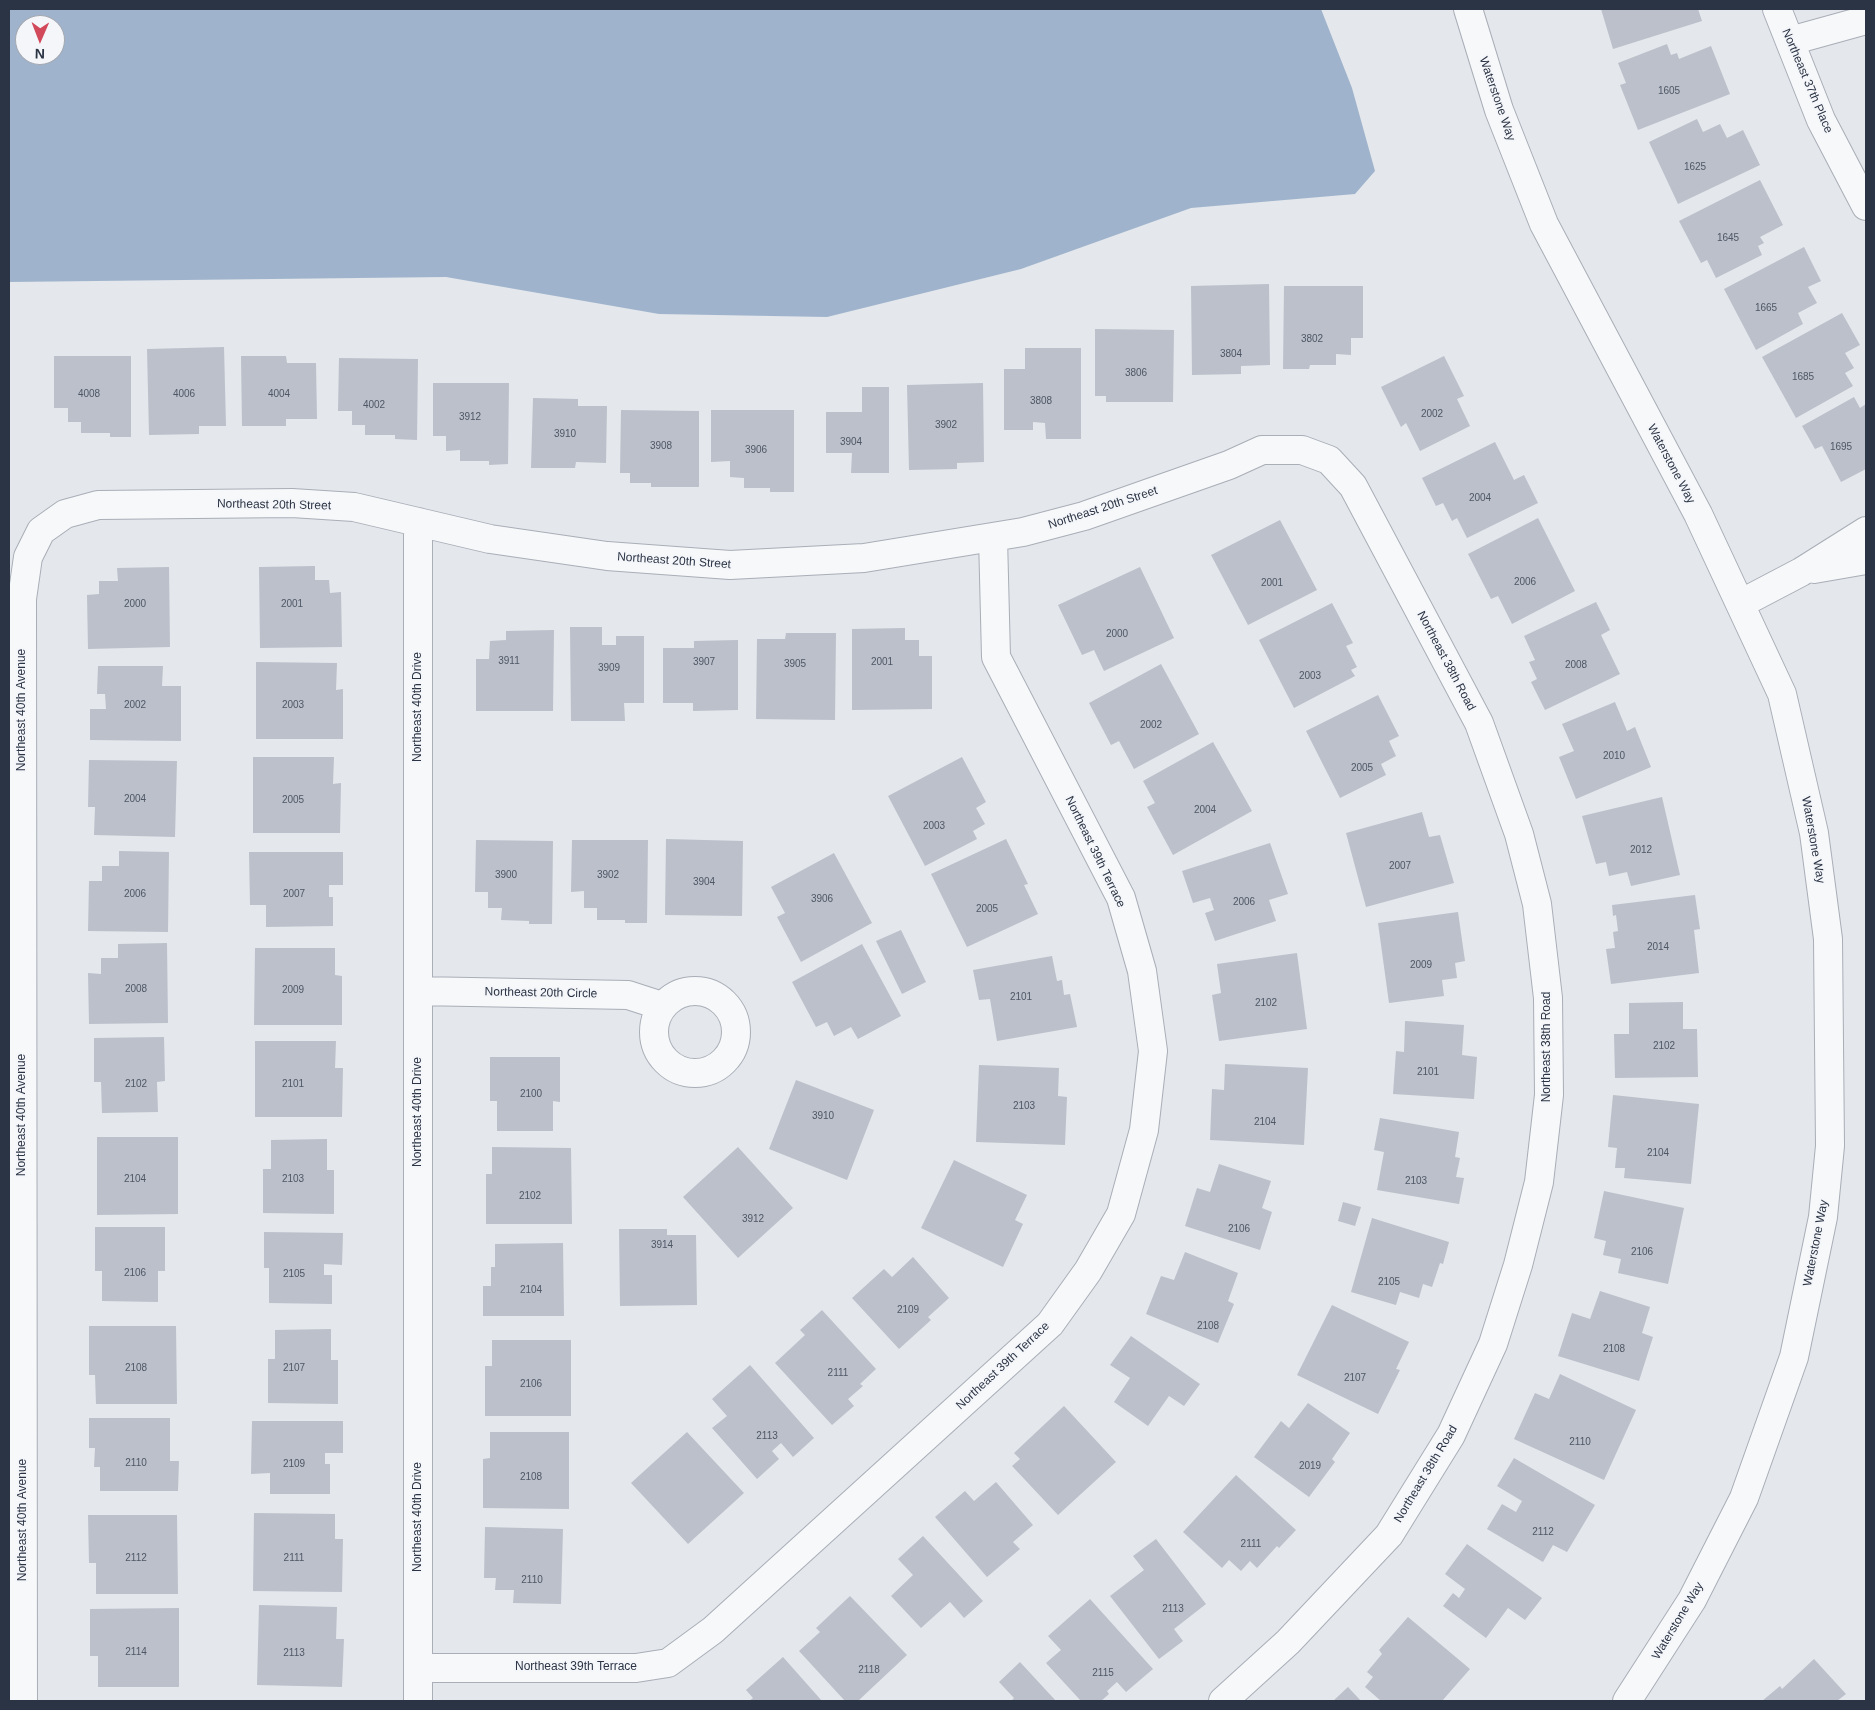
<!DOCTYPE html>
<html>
<head>
<meta charset="utf-8">
<style>
  body { margin:0 }
  #map { position:relative; width:1875px; height:1710px; overflow:hidden; background:#e4e7ec; font-family:Arial,sans-serif }
  canvas { display:block }
  .frame { position:absolute; inset:0; border:10px solid #2b3445; pointer-events:none }
  .north { position:absolute; left:15px; top:15px; width:50px; height:50px; box-sizing:border-box; background:#f4f6f9; border:1px solid #a4a8b1; border-radius:50%; rotate:181deg; font-size:14px; font-weight:700; line-height:20px; text-align:center; color:#2b3445 }
  .north::after { content:''; display:block; margin:auto; width:18px; height:22px; background:#d1495b; clip-path:polygon(50% 0,100% 100%,50% 72%,0 100%) }
</style>
</head>
<body>
<div id="map">
<canvas width="1875" height="1710"></canvas>
<div class="frame"></div>
<div class="north">N</div>
</div>
<script>
const context = document.querySelector('canvas').getContext('2d');
context.lineJoin = 'round';
function paint(path, color) { context.fillStyle = color; context.fill(path, 'evenodd'); }
const shape = rows => new Path2D(rows.map(r => 'M' + r).join(''));
function trace(path, color, width, dash) { context.strokeStyle = color; context.lineWidth = width; context.lineCap = dash ? 'butt' : 'round'; context.setLineDash(dash || []); context.stroke(path); }
function write(font, color, halo, rows, align = 'center') {
  context.font = font + ' Arial,sans-serif'; context.lineWidth = 4; context.setLineDash([]); context.textBaseline = 'middle'; context.strokeStyle = halo; context.fillStyle = color; for (const [text, x, y, turn = 0] of rows) {
    context.save(); context.translate(x, y); context.rotate((+turn || 0) * Math.PI / 180); context.textAlign = isNaN(turn) ? turn : align; if (halo) context.strokeText(text, 0, 0); context.fillText(text, 0, 0); context.restore();
  }
}
paint(shape([
  [9,9,1321,9,1352,88,1375,171,1355,194,1191,208,1021,269,827,317,659,314,446,277,9,282],
  [25,25,55,25,55,55,25,55]
]), '#9fb4cc');
paint(shape([
  [1601,9,1698,9,1702,21,1613,49],
  [1667,44,1671,55,1677,53,1679,59,1711,46,1730,94,1638,130,1620,85,1626,83,1618,63],
  [1697,119,1703,132,1720,124,1727,138,1743,130,1760,165,1678,204,1649,142],
  [1760,180,1783,225,1760,237,1764,243,1758,246,1762,255,1716,278,1707,260,1701,263,1679,221],
  [1804,247,1821,281,1808,287,1817,303,1798,313,1803,324,1756,350,1724,289],
  [1269,284,1270,365,1241,366,1241,374,1192,375,1191,286],
  [1284,286,1363,286,1363,338,1351,338,1351,355,1336,354,1336,365,1310,365,1309,369,1283,369],
  [1842,313,1860,345,1845,353,1854,368,1845,373,1853,386,1796,418,1762,357],
  [1095,329,1174,330,1173,402,1106,402,1106,396,1095,396],
  [224,347,226,426,199,426,199,434,149,435,147,349],
  [1025,348,1081,348,1081,439,1046,439,1045,423,1033,422,1033,430,1004,430,1004,369,1025,369],
  [54,356,131,356,131,437,110,437,110,433,81,433,81,422,68,422,68,408,54,408],
  [241,356,286,356,287,363,316,363,317,419,286,419,286,426,242,426],
  [1444,356,1464,396,1457,399,1470,426,1420,451,1406,423,1401,427,1381,387],
  [339,358,418,359,417,440,395,439,395,435,365,435,365,425,352,425,352,411,338,411],
  [433,383,509,383,508,464,489,465,489,461,460,461,460,450,446,451,446,436,433,436],
  [983,383,984,462,957,463,957,469,909,470,907,385],
  [862,387,889,387,889,473,851,473,852,453,826,453,826,412,862,412],
  [1854,397,1860,408,1866,404,1866,469,1841,482,1822,446,1815,449,1802,426],
  [533,398,578,399,578,406,607,406,606,463,576,462,575,468,531,468],
  [621,410,699,411,699,487,651,487,651,483,630,483,630,473,620,473],
  [711,410,794,410,794,492,770,492,770,488,744,488,744,478,730,477,730,461,711,462],
  [1495,442,1514,480,1524,475,1538,503,1467,538,1457,518,1452,521,1443,503,1436,506,1422,478],
  [1538,518,1575,591,1512,624,1498,596,1491,599,1468,554],
  [1280,520,1317,590,1248,625,1211,555],
  [315,566,315,580,329,580,330,593,341,592,342,647,260,648,259,567],
  [169,567,170,647,88,649,87,595,99,594,99,581,118,581,117,568],
  [1140,567,1174,638,1104,671,1094,650,1082,655,1058,605],
  [1596,602,1610,630,1601,635,1620,674,1545,710,1531,682,1537,679,1529,662,1535,660,1524,636],
  [1332,603,1353,643,1346,646,1357,667,1351,670,1355,676,1294,708,1259,640],
  [570,627,602,627,602,645,616,645,616,636,644,636,644,703,624,703,625,721,571,721],
  [905,628,905,640,919,640,919,656,932,656,932,709,852,710,852,629],
  [554,630,553,711,476,711,476,659,489,659,490,641,506,640,506,631],
  [786,633,836,633,835,720,756,719,757,639,785,639],
  [738,640,738,710,693,711,693,703,663,703,663,648,694,648,694,641],
  [256,662,337,663,336,690,343,689,343,739,256,739],
  [1161,664,1199,734,1134,769,1119,741,1111,745,1089,703],
  [98,666,163,666,162,686,181,686,181,741,90,740,90,709,106,709,105,694,97,694],
  [1378,695,1399,736,1389,741,1396,756,1381,764,1386,775,1340,798,1306,731],
  [1615,702,1627,731,1635,727,1651,767,1576,799,1559,757,1574,751,1562,724],
  [1213,742,1252,811,1173,855,1147,807,1155,803,1143,781],
  [253,757,334,757,333,784,341,783,340,833,253,833],
  [962,757,986,802,976,808,985,824,973,831,977,839,925,866,888,796],
  [89,760,177,761,175,837,94,835,95,807,88,807],
  [1662,797,1680,875,1631,886,1627,872,1609,876,1606,862,1596,864,1582,816],
  [1422,812,1429,837,1440,835,1454,883,1366,907,1346,833],
  [666,839,743,841,742,916,665,915],
  [1006,839,1028,884,1024,885,1038,914,967,947,931,874],
  [476,840,553,841,552,924,529,924,529,921,501,920,502,908,488,908,488,892,475,892],
  [572,840,648,840,647,923,625,923,625,920,597,920,597,908,584,908,584,891,571,892],
  [1270,843,1288,894,1269,900,1276,921,1215,941,1205,913,1214,910,1210,898,1193,903,1182,871],
  [119,851,169,852,168,932,88,931,89,881,102,881,102,866,119,866],
  [249,852,343,852,343,885,329,885,329,897,333,897,333,926,266,927,266,905,250,905],
  [834,853,872,923,801,962,777,917,785,913,771,887],
  [1695,895,1700,929,1694,930,1699,973,1611,984,1606,949,1615,948,1613,932,1618,931,1616,915,1613,916,1612,905],
  [1458,912,1465,961,1455,963,1457,978,1442,980,1444,996,1389,1003,1378,923],
  [901,930,926,982,902,994,876,941],
  [167,943,168,1023,89,1024,88,973,101,974,101,958,118,958,118,944],
  [862,944,901,1016,858,1039,851,1027,834,1036,827,1022,816,1027,792,982],
  [255,948,335,948,335,975,342,976,342,1025,254,1025],
  [1297,953,1307,1029,1219,1041,1212,995,1221,993,1217,964],
  [1052,956,1057,981,1062,980,1064,995,1070,994,1077,1027,997,1041,990,999,979,1000,973,970],
  [1683,1002,1683,1029,1697,1029,1698,1077,1615,1078,1614,1034,1629,1034,1629,1003],
  [1405,1021,1464,1025,1462,1055,1477,1057,1474,1099,1393,1094,1396,1051,1404,1052],
  [164,1037,165,1081,157,1082,158,1112,102,1113,101,1082,94,1082,94,1038],
  [255,1041,336,1041,335,1068,343,1068,342,1117,255,1117],
  [490,1057,560,1057,560,1102,553,1101,553,1131,497,1131,497,1101,490,1101],
  [1225,1064,1308,1068,1304,1145,1210,1140,1212,1089,1224,1090],
  [979,1065,1059,1068,1058,1096,1067,1097,1065,1145,976,1142],
  [796,1080,874,1110,847,1180,769,1149],
  [1613,1095,1699,1104,1691,1184,1624,1178,1625,1168,1615,1168,1617,1148,1608,1147],
  [1380,1118,1459,1132,1455,1157,1460,1158,1456,1177,1464,1178,1459,1204,1377,1190,1384,1152,1374,1150],
  [97,1137,178,1137,178,1214,97,1215],
  [327,1139,327,1170,334,1170,334,1214,263,1213,263,1169,271,1169,271,1140],
  [492,1147,571,1148,572,1224,486,1224,486,1174,492,1174],
  [738,1147,793,1208,738,1258,683,1197],
  [954,1160,1027,1195,1015,1220,1023,1224,1003,1267,921,1228],
  [1219,1164,1271,1181,1262,1208,1272,1212,1260,1250,1185,1226,1197,1188,1210,1192],
  [1604,1191,1684,1208,1668,1284,1618,1273,1621,1259,1603,1255,1606,1241,1594,1238],
  [1343,1202,1361,1207,1355,1226,1338,1221],
  [1372,1218,1449,1242,1443,1264,1440,1263,1432,1287,1423,1284,1419,1298,1400,1292,1396,1305,1351,1292],
  [95,1227,165,1227,165,1271,158,1271,158,1302,102,1301,102,1271,95,1271],
  [619,1229,667,1229,667,1235,696,1235,697,1305,620,1306],
  [264,1232,343,1233,342,1265,324,1264,324,1275,332,1275,332,1304,269,1303,269,1268,264,1268],
  [563,1243,564,1316,483,1316,483,1286,491,1286,491,1267,495,1267,495,1244],
  [1185,1252,1238,1273,1228,1301,1234,1304,1218,1343,1146,1314,1161,1276,1174,1280],
  [913,1257,949,1298,928,1317,931,1320,899,1349,852,1298,884,1269,892,1277],
  [1600,1291,1650,1307,1642,1333,1653,1337,1639,1381,1558,1356,1572,1313,1590,1319],
  [1332,1305,1409,1342,1396,1369,1400,1370,1378,1414,1297,1375],
  [822,1310,876,1369,860,1384,863,1386,848,1399,854,1406,832,1425,775,1363,805,1335,800,1330],
  [89,1326,176,1326,177,1404,96,1404,95,1375,89,1375],
  [331,1329,331,1360,338,1360,338,1404,268,1403,268,1359,275,1359,275,1330],
  [1131,1336,1200,1384,1184,1406,1169,1396,1148,1426,1114,1402,1130,1378,1110,1365],
  [492,1340,571,1340,571,1416,485,1416,485,1366,492,1366],
  [750,1365,814,1438,793,1457,781,1443,772,1451,779,1459,757,1479,712,1428,727,1416,712,1399],
  [1560,1374,1636,1410,1604,1480,1514,1439,1535,1393,1549,1399],
  [1308,1403,1350,1433,1332,1459,1335,1462,1309,1497,1254,1457,1281,1421,1289,1428],
  [1064,1406,1116,1462,1058,1515,1012,1466,1020,1459,1014,1453],
  [89,1418,170,1418,170,1461,179,1461,178,1491,100,1491,100,1467,94,1467,95,1448,89,1448],
  [252,1421,343,1421,343,1453,325,1453,325,1464,330,1464,330,1494,270,1494,270,1473,251,1474],
  [490,1432,569,1432,569,1509,483,1508,483,1459,490,1458],
  [687,1432,744,1493,688,1544,631,1483],
  [1514,1458,1595,1505,1567,1552,1553,1545,1543,1562,1487,1529,1502,1504,1516,1512,1522,1501,1497,1486],
  [1236,1475,1296,1530,1279,1548,1277,1546,1257,1568,1250,1561,1241,1571,1229,1560,1222,1568,1183,1532],
  [996,1482,1033,1525,1013,1542,1020,1549,987,1577,935,1517,965,1491,974,1501],
  [254,1513,335,1514,335,1539,343,1539,342,1592,253,1591],
  [88,1515,177,1515,178,1594,96,1594,96,1563,89,1563],
  [485,1527,563,1529,561,1604,513,1603,514,1590,495,1590,496,1578,484,1578],
  [923,1536,983,1601,964,1618,950,1602,921,1628,891,1596,913,1575,898,1559],
  [1156,1539,1206,1604,1174,1629,1183,1641,1159,1659,1110,1596,1144,1570,1133,1556],
  [1467,1544,1542,1598,1525,1620,1508,1608,1486,1638,1443,1606,1453,1593,1459,1598,1465,1589,1445,1574],
  [850,1596,907,1655,858,1701,845,1701,799,1651,820,1632,816,1628],
  [1090,1599,1153,1669,1126,1692,1117,1682,1107,1691,1109,1694,1101,1701,1081,1701,1046,1663,1061,1650,1048,1636],
  [259,1605,337,1607,336,1639,344,1639,342,1687,257,1685],
  [179,1608,179,1687,98,1687,98,1656,90,1656,90,1609],
  [1408,1617,1470,1669,1442,1701,1381,1701,1365,1687,1373,1677,1367,1672,1382,1654,1379,1650],
  [783,1657,822,1701,749,1701,753,1698,746,1690],
  [1814,1659,1846,1694,1837,1701,1762,1701,1780,1686,1782,1689],
  [1020,1662,1056,1701,1011,1701,1014,1698,999,1682],
  [1348,1687,1361,1701,1333,1701]
]), '#bbc0ca');
const minor = shape([
  [1468,9,1499,110,1544,224,1698,514,1782,694,1814,833,1828,939,1830,1146,1823,1217,1794,1357,1744,1498,1692,1600,1627,1701],
  [1777,9,1821,120,1866,206],
  [1790,41,1866,20],
  [1814,569,1866,560],
  [1740,604,1801,572,1866,531],
  '654 1032a41 41 0 1 1 82 0a41 41 0 1 1-82 0Z',
  [418,991,628,995,662,1006],
  [418,1668,636,1668,668,1663,713,1630,1050,1324,1088,1271,1121,1214,1144,1130,1153,1051,1142,971,1121,898,996,657,993,537],
  [23,1701,22,599,28,557,41,531,65,514,98,505,292,503,354,507,490,539,607,556,730,565,864,558,1023,532,1084,516,1229,465,1262,450,1302,450,1329,460,1353,486,1479,723,1519,834,1537,904,1548,998,1549,1095,1539,1182,1518,1265,1493,1344,1451,1435,1389,1535,1288,1642,1223,1701],
  [418,1701,418,522]
]);
trace(minor, '#a9aeb7', 30);
trace(minor, '#f7f8fa', 28);
write('10px', '#4f5766', null, [
  ["1605",1669,91],
  ["1625",1695,167],
  ["1645",1728,238],
  ["1665",1766,308],
  ["3802",1312,339],
  ["3804",1231,354],
  ["3806",1136,373],
  ["1685",1803,377],
  ["4008",89,394],
  ["4006",184,394],
  ["4004",279,394],
  ["3808",1041,401],
  ["4002",374,405],
  ["2002",1432,414],
  ["3912",470,417],
  ["3902",946,425],
  ["3910",565,434],
  ["3904",851,442],
  ["3908",661,446],
  ["1695",1841,447],
  ["3906",756,450],
  ["2004",1480,498],
  ["2006",1525,582],
  ["2001",1272,583],
  ["2000",135,604],
  ["2001",292,604],
  ["2000",1117,634],
  ["3911",509,661],
  ["3907",704,662],
  ["2001",882,662],
  ["3905",795,664],
  ["2008",1576,665],
  ["3909",609,668],
  ["2003",1310,676],
  ["2002",135,705],
  ["2003",293,705],
  ["2002",1151,725],
  ["2010",1614,756],
  ["2005",1362,768],
  ["2004",135,799],
  ["2005",293,800],
  ["2004",1205,810],
  ["2003",934,826],
  ["2012",1641,850],
  ["2007",1400,866],
  ["3900",506,875],
  ["3902",608,875],
  ["3904",704,882],
  ["2006",135,894],
  ["2007",294,894],
  ["3906",822,899],
  ["2006",1244,902],
  ["2005",987,909],
  ["2014",1658,947],
  ["2009",1421,965],
  ["2008",136,989],
  ["2009",293,990],
  ["2101",1021,997],
  ["2102",1266,1003],
  ["2102",1664,1046],
  ["2101",1428,1072],
  ["2102",136,1084],
  ["2101",293,1084],
  ["2100",531,1094],
  ["2103",1024,1106],
  ["3910",823,1116],
  ["2104",1265,1122],
  ["2104",1658,1153],
  ["2104",135,1179],
  ["2103",293,1179],
  ["2103",1416,1181],
  ["2102",530,1196],
  ["3912",753,1219],
  ["2106",1239,1229],
  ["3914",662,1245],
  ["2106",1642,1252],
  ["2106",135,1273],
  ["2105",294,1274],
  ["2105",1389,1282],
  ["2104",531,1290],
  ["2109",908,1310],
  ["2108",1208,1326],
  ["2108",1614,1349],
  ["2108",136,1368],
  ["2107",294,1368],
  ["2111",838,1373],
  ["2107",1355,1378],
  ["2106",531,1384],
  ["2113",767,1436],
  ["2110",1580,1442],
  ["2110",136,1463],
  ["2109",294,1464],
  ["2019",1310,1466],
  ["2108",531,1477],
  ["2112",1543,1532],
  ["2111",1251,1544],
  ["2112",136,1558],
  ["2111",294,1558],
  ["2110",532,1580],
  ["2113",1173,1609],
  ["2114",136,1652],
  ["2113",294,1653],
  ["2118",869,1670],
  ["2115",1103,1673]
]);
write('12px', '#2b3445', '#f4f6f9', [
  ["Northeast 37th Place",1807,81,67],
  ["Waterstone Way",1497,99,71],
  ["Waterstone Way",1671,464,62],
  ["Northeast 20th Street",274,505,1],
  ["Northeast 20th Street",1103,508,-18],
  ["Northeast 20th Street",674,561,4],
  ["Northeast 38th Road",1446,661,62],
  ["Northeast 40th Drive",418,707,-90],
  ["Northeast 40th Avenue",22,710,-90],
  ["Waterstone Way",1813,840,80],
  ["Northeast 39th Terrace",1095,852,64],
  ["Northeast 20th Circle",541,993,1],
  ["Northeast 38th Road",1547,1047,-90],
  ["Northeast 40th Drive",418,1112,-90],
  ["Northeast 40th Avenue",22,1115,-90],
  ["Waterstone Way",1816,1243,-79],
  ["Northeast 39th Terrace",1003,1366,-43],
  ["Northeast 38th Road",1426,1474,-59],
  ["Northeast 40th Drive",418,1517,-90],
  ["Northeast 40th Avenue",23,1520,-90],
  ["Waterstone Way",1678,1621,-59],
  ["Northeast 39th Terrace",576,1667]
]);
</script>
</body>
</html>
